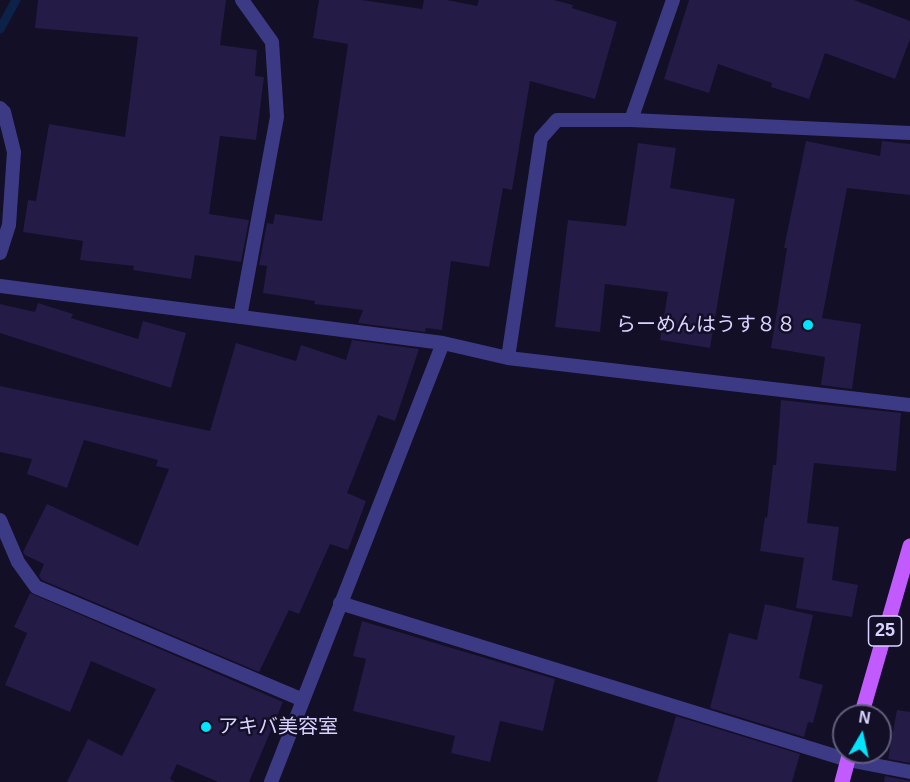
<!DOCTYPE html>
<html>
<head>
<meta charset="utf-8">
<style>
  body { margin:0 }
  #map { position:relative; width:910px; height:782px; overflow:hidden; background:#130f26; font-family:Helvetica,sans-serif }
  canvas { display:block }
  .north { position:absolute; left:832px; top:704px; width:60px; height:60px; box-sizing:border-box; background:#130f26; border:2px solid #625e7d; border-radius:50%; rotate:9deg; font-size:16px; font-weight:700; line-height:24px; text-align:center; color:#d9d4ff }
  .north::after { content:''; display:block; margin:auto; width:21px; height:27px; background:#00e5ff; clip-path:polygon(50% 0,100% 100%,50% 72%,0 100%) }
</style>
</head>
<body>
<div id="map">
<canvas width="910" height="782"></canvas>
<div class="north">N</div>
</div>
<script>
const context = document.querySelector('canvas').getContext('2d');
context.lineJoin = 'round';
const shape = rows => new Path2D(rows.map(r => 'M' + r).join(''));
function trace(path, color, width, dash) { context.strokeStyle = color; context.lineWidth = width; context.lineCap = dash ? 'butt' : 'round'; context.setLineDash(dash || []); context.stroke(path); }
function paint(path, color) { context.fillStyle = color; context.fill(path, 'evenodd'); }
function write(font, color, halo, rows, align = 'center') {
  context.font = font + ' Helvetica,"Noto Sans JP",sans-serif'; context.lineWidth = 5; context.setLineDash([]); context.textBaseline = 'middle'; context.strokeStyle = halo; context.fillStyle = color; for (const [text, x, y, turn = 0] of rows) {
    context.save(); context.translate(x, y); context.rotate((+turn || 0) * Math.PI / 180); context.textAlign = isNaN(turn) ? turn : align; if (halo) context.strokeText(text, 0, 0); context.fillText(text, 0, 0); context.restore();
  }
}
trace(shape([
  [0,29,16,0]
]), '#0c2248', 9);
paint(shape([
  [38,0,226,0,220,45,257,50,255,76,264,77,256,140,220,136,209,214,249,220,241,262,195,255,191,279,133,270,134,266,80,260,83,241,23,232,28,200,36,201,49,124,125,137,138,37,35,28],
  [319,0,362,0,422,9,424,0,447,0,477,6,479,0,554,0,573,5,572,8,617,22,595,99,530,81,512,190,503,188,489,267,451,261,442,330,426,328,425,332,358,323,363,310,314,304,315,301,263,293,267,266,259,265,267,223,273,224,275,214,322,221,348,44,313,38],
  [689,0,854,0,910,21,910,39,895,79,825,53,809,99,771,87,772,83,718,64,709,93,664,79],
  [806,141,880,156,882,141,910,144,910,195,847,188,822,318,861,324,852,389,821,385,825,357,771,348,787,248,784,248],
  [638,143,676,148,670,188,735,199,710,348,660,340,668,292,605,284,600,332,555,327,568,220,626,226],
  [38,303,73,314,71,318,138,339,143,321,186,333,171,388,0,333,0,304,35,312],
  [352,340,419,349,395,421,378,415,347,493,366,501,348,550,330,544,299,614,289,610,259,672,42,580,39,576,44,564,25,555,23,552,47,504,138,546,169,469,156,466,158,460,84,440,67,488,27,474,32,459,0,452,0,386,210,431,236,343,296,361,301,345,346,360],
  [781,400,901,413,896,471,814,463,807,523,839,527,832,580,858,585,852,617,796,608,804,558,760,551,765,517,767,518,773,465,776,465],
  [30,593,283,702,249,782,218,782,177,764,170,779,175,782,67,782,88,739,122,756,156,689,91,661,70,712,5,685,27,633,14,627],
  [765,604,813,615,799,678,823,685,813,723,808,722,804,737,710,708,729,633,757,640],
  [362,621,555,679,543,731,500,721,490,762,451,753,455,736,353,711,366,659,353,656],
  [897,710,910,712,910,763,888,759],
  [676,716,800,754,792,782,657,782],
  [885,776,910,781,910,782,884,782]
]), '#241b47');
trace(shape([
  [0,108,4,112,14,152,9,225,0,253],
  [631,120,673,0],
  [0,286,443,343,508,358,910,405],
  [240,317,277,117,272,42,242,0],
  [508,358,541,138,557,120,631,120,910,133],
  [0,520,18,562,36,587,303,700],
  [340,603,848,760,910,772],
  [271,782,443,343]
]), '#3d3a85', 14);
trace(shape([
  [861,716,910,546],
  [842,782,850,752]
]), '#c25bff', 15);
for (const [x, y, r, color] of [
  [808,325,6,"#00e5ff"],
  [206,727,6,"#00e5ff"]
]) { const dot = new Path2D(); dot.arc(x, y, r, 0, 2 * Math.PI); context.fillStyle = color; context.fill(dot); trace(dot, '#130f26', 2); }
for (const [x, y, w] of [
  [885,631,33]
]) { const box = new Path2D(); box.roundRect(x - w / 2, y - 15, w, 30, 4.5); context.fillStyle = '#130f26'; context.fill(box); trace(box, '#d9d4ff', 1.5); }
write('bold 18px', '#d9d4ff', null, [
  ["25",885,631]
]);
write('20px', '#d9d4ff', '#130f26', [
  ["らーめんはうす８８",796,325],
  ["アキバ美容室",218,727,"left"]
], 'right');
</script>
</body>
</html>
